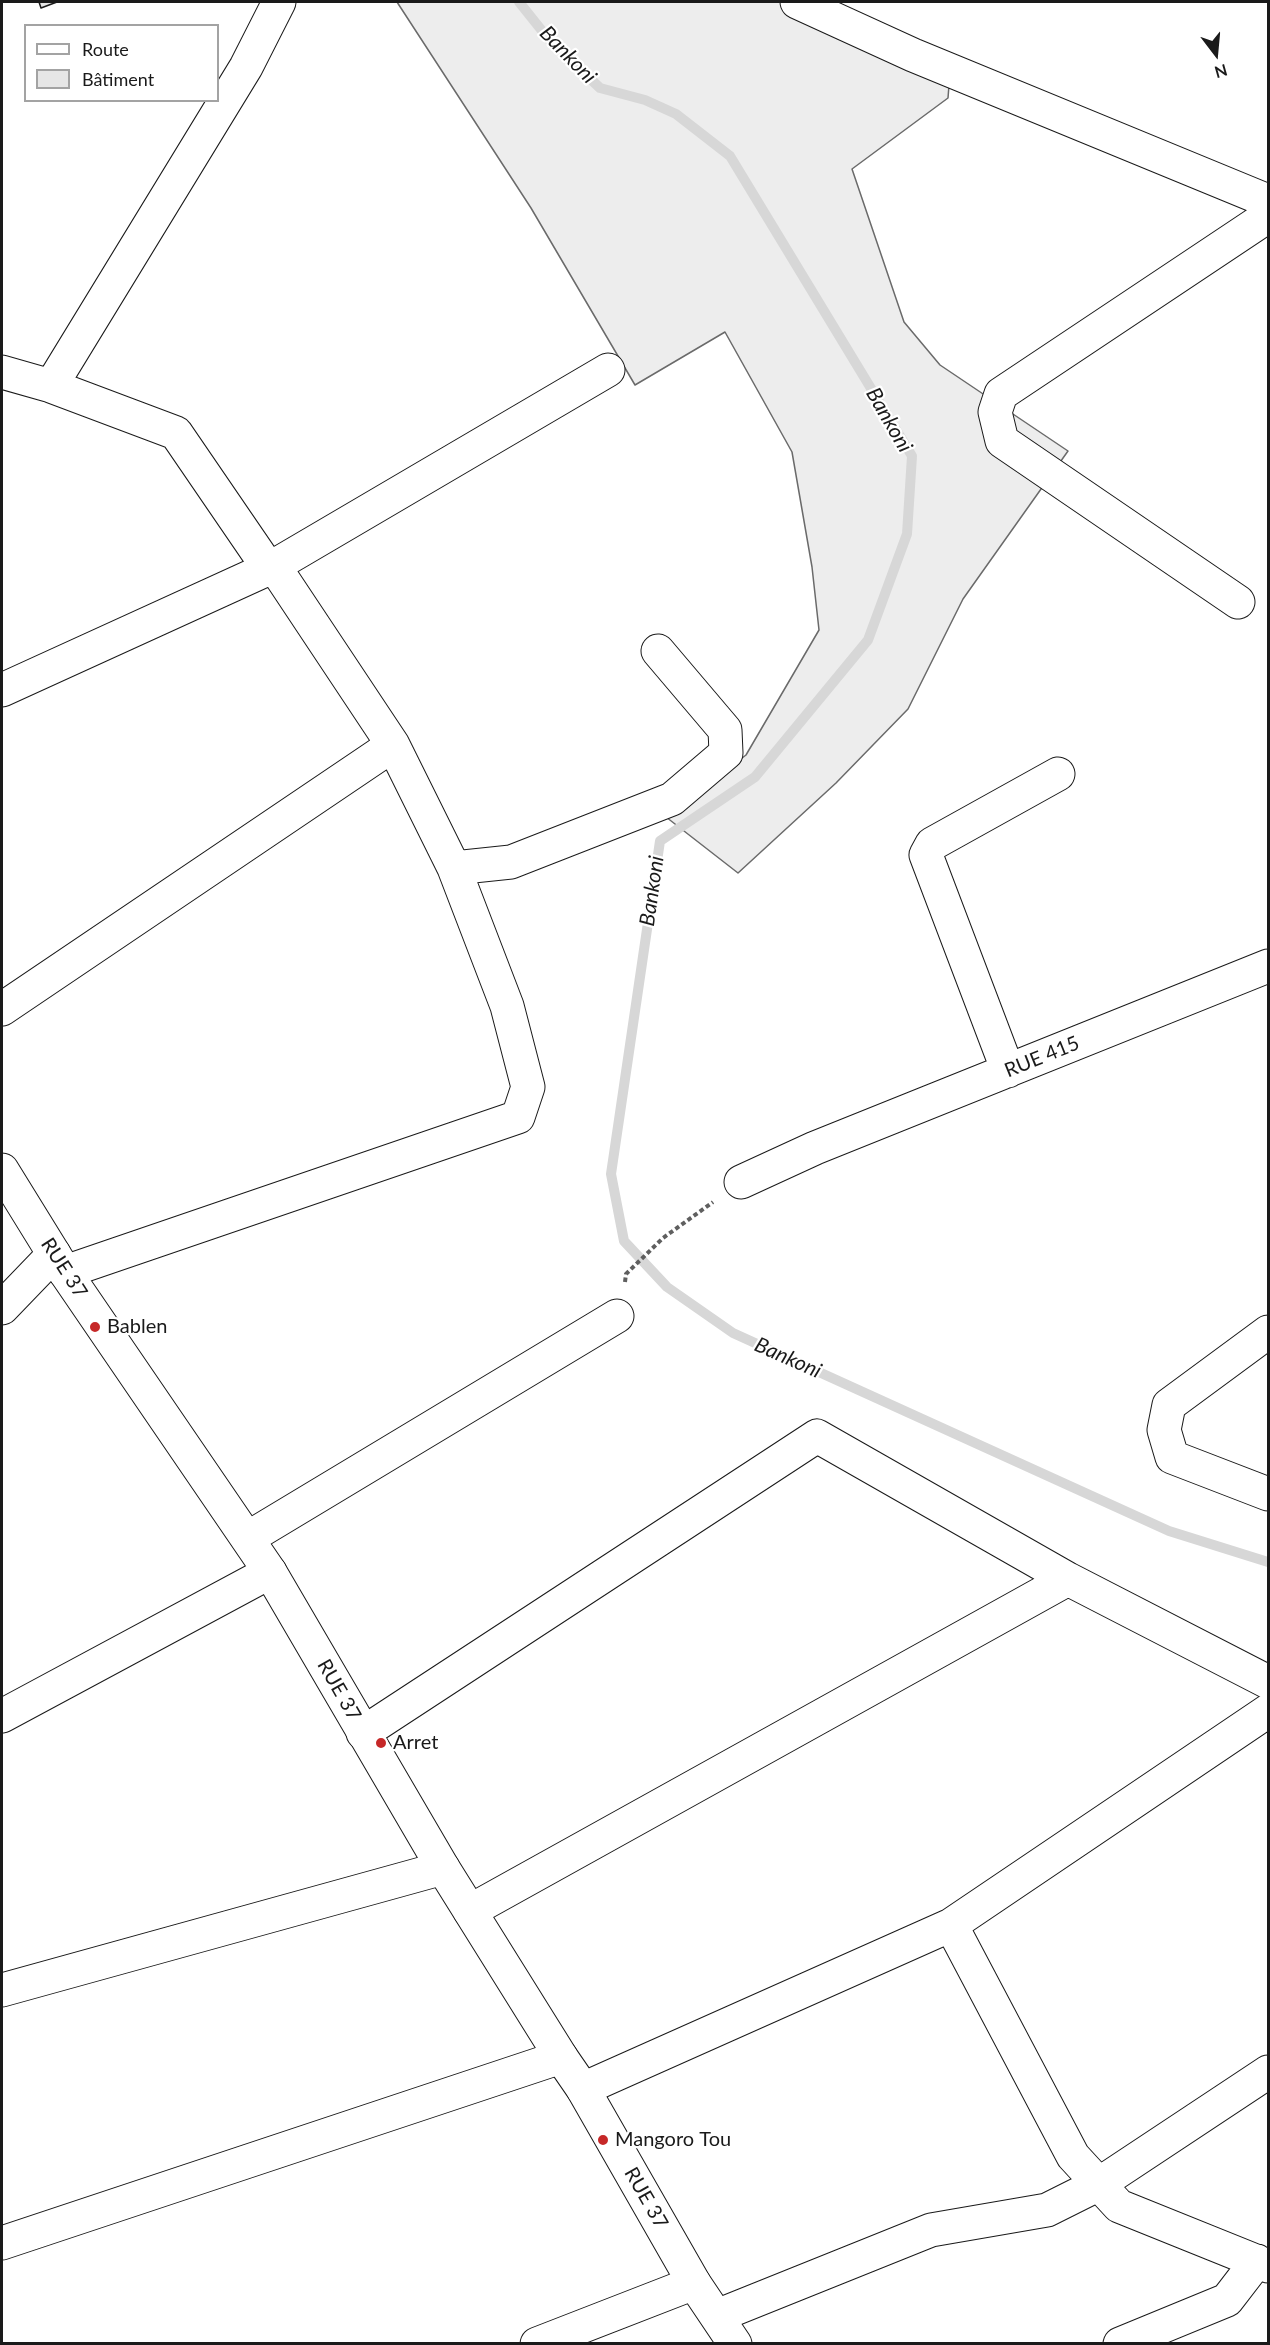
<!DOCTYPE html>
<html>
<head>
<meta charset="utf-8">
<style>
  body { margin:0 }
  #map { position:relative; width:1270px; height:2345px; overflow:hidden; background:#fff; font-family:Lato,sans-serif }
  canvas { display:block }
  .frame { position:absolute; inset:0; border:3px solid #1a1a1a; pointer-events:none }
  .legend { position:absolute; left:24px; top:24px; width:195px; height:78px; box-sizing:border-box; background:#fff; border:2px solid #a3a3a3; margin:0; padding:8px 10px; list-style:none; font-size:18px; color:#1a1a1a }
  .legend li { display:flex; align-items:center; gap:12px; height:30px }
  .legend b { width:30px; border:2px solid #a3a3a3 }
  .north { position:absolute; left:1186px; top:24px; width:60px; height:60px; -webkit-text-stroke:4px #fff; paint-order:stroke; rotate:164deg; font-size:16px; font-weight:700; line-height:24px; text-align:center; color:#1a1a1a }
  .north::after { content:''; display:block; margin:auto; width:21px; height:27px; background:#1a1a1a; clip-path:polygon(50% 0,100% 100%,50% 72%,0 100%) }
</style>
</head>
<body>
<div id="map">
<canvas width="1270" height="2345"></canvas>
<div class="frame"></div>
<ul class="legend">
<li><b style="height:8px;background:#fff"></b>Route</li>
<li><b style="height:16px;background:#e6e6e6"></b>Bâtiment</li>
</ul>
<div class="north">N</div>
</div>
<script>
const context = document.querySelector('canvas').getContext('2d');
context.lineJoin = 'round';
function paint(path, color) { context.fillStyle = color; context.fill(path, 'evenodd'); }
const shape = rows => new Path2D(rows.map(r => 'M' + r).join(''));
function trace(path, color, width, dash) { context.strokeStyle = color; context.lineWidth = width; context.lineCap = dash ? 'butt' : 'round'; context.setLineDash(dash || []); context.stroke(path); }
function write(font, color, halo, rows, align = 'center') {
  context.font = font + ' Lato,sans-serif'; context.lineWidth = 4.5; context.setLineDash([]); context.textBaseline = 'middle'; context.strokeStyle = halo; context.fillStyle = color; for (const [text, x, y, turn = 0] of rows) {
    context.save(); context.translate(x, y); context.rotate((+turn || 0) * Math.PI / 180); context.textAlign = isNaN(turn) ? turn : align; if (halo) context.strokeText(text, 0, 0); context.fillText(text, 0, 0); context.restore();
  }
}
const built = shape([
  [397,2,780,2,949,85,948,98,852,169,904,322,940,365,1068,451,963,599,908,709,836,783,738,873,666,817,746,755,819,630,812,567,792,452,725,332,635,385,531,208,397,2]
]);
paint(built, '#ededed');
trace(built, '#6a6a6a', 1.5);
trace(shape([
  [519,2,551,42,600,88,645,100,676,114,730,156,912,456,907,534,868,640,755,777,660,841,611,1174,624,1241,667,1287,733,1333,1169,1531,1268,1562]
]), '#d7d7d7', 10);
const building = shape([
  [39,2,57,2,41,8,39,2]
]);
paint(building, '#e6e6e6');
trace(building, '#1a1a1a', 1.5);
const street = shape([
  [797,2,913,55,1268,201],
  [2,372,51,386,176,433,269,569],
  [51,386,246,67,279,2],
  [1238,602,1002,441,995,412,1001,394,1268,216],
  [2,690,274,566,608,370],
  [454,868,511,862,672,799,726,753,725,730,658,651],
  [2,1009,393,745],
  [1008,1071,926,855,932,844,1058,774],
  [741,1182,815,1148,1268,966],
  [65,1272,518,1117,528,1087,507,1006,454,868,393,745,274,566],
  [2,1308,54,1254],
  [1268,1332,1169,1405,1164,1430,1172,1457,1268,1494],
  [248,1538,617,1316],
  [2,1716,270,1572],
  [363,1733,817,1436,1068,1579,1268,1682],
  [470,1911,1068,1579],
  [951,1925,1073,2156,1119,2206,1268,2266],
  [2,1990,443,1868],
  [583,2089,951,1925,1268,1711],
  [2,2243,561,2057],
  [717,2316,931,2230,1047,2210,1099,2184,1268,2072],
  [537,2344,694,2283],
  [1120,2344,1227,2300,1257,2261]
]);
const secondary = shape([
  [2,1170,65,1272,270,1572,443,1868,561,2057,583,2089,694,2283,735,2344]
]);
trace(street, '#1a1a1a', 35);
trace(secondary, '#1a1a1a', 35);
trace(shape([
  [625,1282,626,1274,663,1238,713,1202]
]), '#5f5f5f', 4, [4.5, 3]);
trace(street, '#fff', 33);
trace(secondary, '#fff', 33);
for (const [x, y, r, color] of [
  [95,1327,6,"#c62828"],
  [381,1743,6,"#c62828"],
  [603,2140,6,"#c62828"]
]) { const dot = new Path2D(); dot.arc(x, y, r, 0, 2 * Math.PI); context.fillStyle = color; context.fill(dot); trace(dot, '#fff', 2); }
write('20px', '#1a1a1a', '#fff', [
  ["RUE 415",1042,1057,-22],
  ["RUE 37",64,1268,57],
  ["RUE 37",339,1690,60],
  ["RUE 37",646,2198,60]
]);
write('20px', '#1a1a1a', '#fff', [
  ["Bablen",107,1327],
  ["Arret",393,1743],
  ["Mangoro Tou",615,2140]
], 'left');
write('italic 21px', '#1a1a1a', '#fff', [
  ["Bankoni",568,55,46],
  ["Bankoni",889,420,60],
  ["Bankoni",652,891,-82],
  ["Bankoni",788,1358,24]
]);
</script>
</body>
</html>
